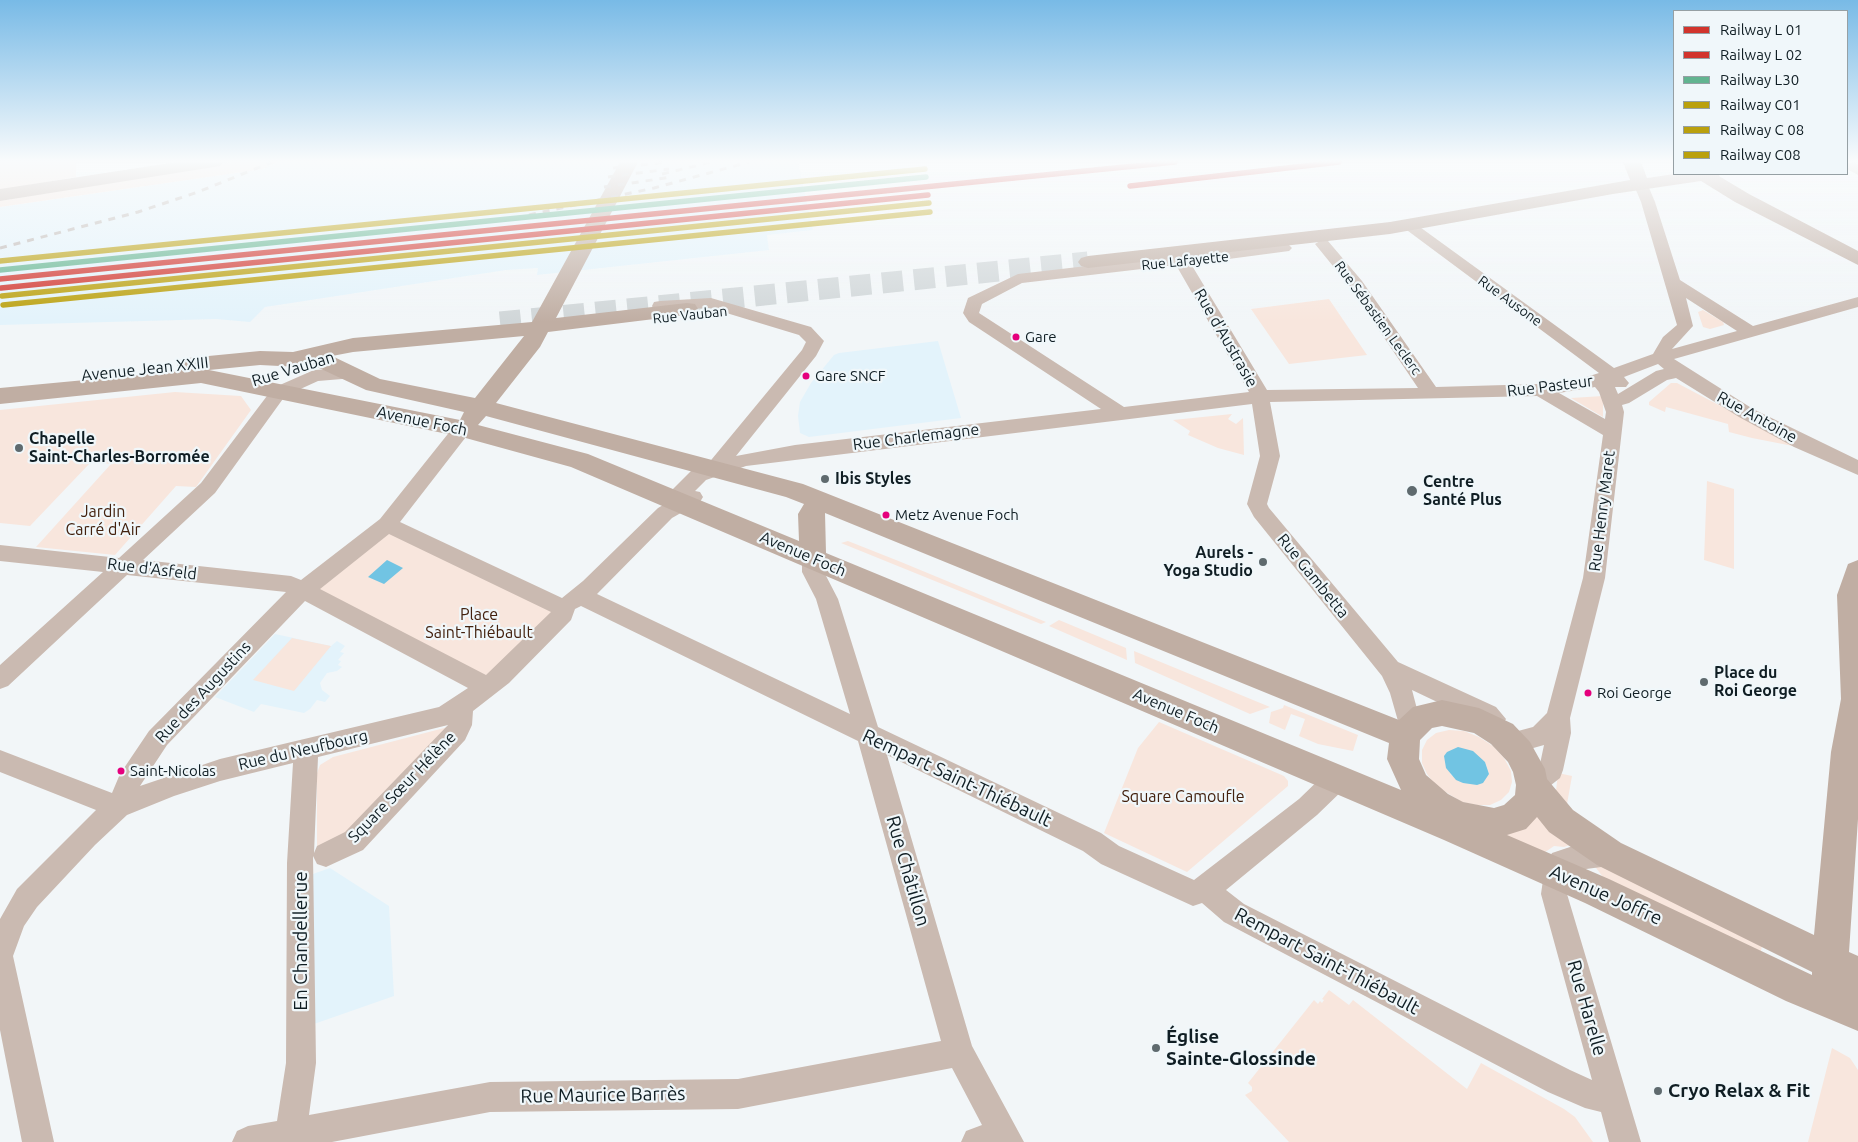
<!DOCTYPE html>
<html>
<head>
<meta charset="utf-8">
<style>
  body { margin:0 }
  #map { position:relative; width:1858px; height:1142px; overflow:hidden; background:#f2f6f8; font-family:Ubuntu,sans-serif }
  canvas { display:block }
  .legend { position:absolute; left:1673px; top:10px; width:175px; height:165px; box-sizing:border-box; background:#f0f7fa; border:1px solid #96a0a4; margin:0; padding:6px 9px; list-style:none; font-size:15px; color:#101e24 }
  .legend li { display:flex; align-items:center; gap:10px; height:25px }
  .legend b { width:25px; border:1px solid #96a0a4 }
</style>
</head>
<body>
<div id="map">
<canvas width="1858" height="1142"></canvas>
<ul class="legend">
<li><b style="height:6px;background:#d1342d"></b>Railway L 01</li>
<li><b style="height:6px;background:#d1342d"></b>Railway L 02</li>
<li><b style="height:6px;background:#62b490"></b>Railway L30</li>
<li><b style="height:6px;background:#baa00d"></b>Railway C01</li>
<li><b style="height:6px;background:#baa00d"></b>Railway C 08</li>
<li><b style="height:6px;background:#baa00d"></b>Railway C08</li>
</ul>
</div>
<script>
const context = document.querySelector('canvas').getContext('2d');
context.lineJoin = 'round';
function paint(path, color) { context.fillStyle = color; context.fill(path, 'evenodd'); }
const shape = rows => new Path2D(rows.map(r => 'M' + r).join(''));
function trace(path, color, width, dash) { context.strokeStyle = color; context.lineWidth = width; context.lineCap = dash ? 'butt' : 'round'; context.setLineDash(dash || []); context.stroke(path); }
function write(font, color, halo, rows, align = 'center') {
  context.font = font + ' Ubuntu,sans-serif'; context.lineWidth = 4.5; context.setLineDash([]); context.textBaseline = 'middle'; context.strokeStyle = halo; context.fillStyle = color; for (const [text, x, y, turn = 0] of rows) {
    context.save(); context.translate(x, y); context.rotate((+turn || 0) * Math.PI / 180); context.textAlign = isNaN(turn) ? turn : align; if (halo) context.strokeText(text, 0, 0); context.fillText(text, 0, 0); context.restore();
  }
}
paint(shape([
  [278,162,798,162,813,230,767,235,769,250,537,275,538,268,506,270,265,307,250,322,216,319,0,325,0,207,263,169],
  [938,341,961,418,809,437,800,433,798,416,800,402,811,383,834,355,839,353],
  [275,634,331,646,337,641,345,646,340,652,344,653,338,660,341,661,338,665,342,667,337,671,327,673,320,683,322,690,330,696,325,702,317,700,310,709,304,713,261,704,254,712,215,697],
  [330,868,389,906,394,996,314,1024,310,875]
]), '#e3f3fb');
paint(shape([
  [0,162,76,162,76,177,0,190],
  [232,162,278,162,263,169,0,207,0,201],
  [1329,299,1367,355,1289,364,1251,309],
  [1703,310,1723,322,1724,325,1710,329,1703,327,1698,312],
  [1671,383,1677,383,1798,447,1752,438,1729,432,1728,424,1666,407,1665,412,1649,405,1649,402],
  [175,392,241,396,251,410,196,487,176,486,115,555,36,547,111,464,91,462,30,526,0,523,0,410],
  [1603,396,1603,417,1571,398],
  [1232,414,1228,419,1236,424,1243,418,1244,455,1218,448,1188,435,1190,431,1173,420],
  [1707,481,1734,489,1734,569,1704,560],
  [387,524,564,608,488,687,304,589],
  [848,541,901,562,1046,622,1041,624,841,543],
  [1059,620,1126,648,1127,660,1049,626],
  [292,638,331,646,294,691,253,680],
  [1134,651,1270,707,1250,714,1135,663],
  [1284,705,1358,735,1353,751,1318,744,1299,736,1305,719,1291,714,1285,730,1269,723,1271,712,1283,708],
  [1159,722,1284,776,1288,781,1288,786,1187,872,1104,833,1138,748],
  [448,727,336,844,317,849,317,773,320,765,333,757],
  [1449,730,1464,731,1479,737,1493,746,1504,758,1511,771,1512,782,1509,792,1501,800,1490,805,1477,805,1462,802,1436,786,1427,774,1422,763,1422,750,1427,740,1436,733],
  [1485,762,1489,774,1463,783,1450,774],
  [1558,773,1572,776,1567,804,1556,791],
  [1538,814,1575,843,1564,847,1554,846,1541,855,1504,839,1506,833],
  [1593,864,1600,865,1763,942,1760,955,1603,877],
  [1329,990,1349,1005,1353,1000,1467,1089,1481,1063,1564,1109,1575,1117,1593,1142,1289,1142,1245,1095,1252,1091,1252,1087,1248,1083,1314,1000,1318,1004,1320,1001,1322,1003,1324,1000,1322,999],
  [1832,1048,1850,1058,1858,1070,1858,1142,1808,1142]
]), '#f8e6dd');
paint(shape([
  [387,560,403,568,384,584,368,577],
  [1458,747,1473,751,1485,762,1489,774,1483,783,1477,785,1463,783,1456,780,1446,768,1444,756,1447,752]
]), '#71c4e3');
trace(shape([
  [500,322,1088,262]
]), '#d0d6d8', 21, [21, 11]);
paint(shape([
  [1847,162,1858,164,1858,175,1847,169,1847,162],
  [1640,179,1647,183,1655,202,1680,280,1753,326,1858,297,1858,307,1674,359,1753,409,1858,460,1858,475,1794,447,1739,417,1676,378,1667,380,1629,403,1622,405,1624,412,1605,578,1570,718,1571,733,1563,770,1560,778,1541,793,1532,796,1523,793,1519,785,1523,777,1540,764,1544,745,1512,754,1503,751,1500,743,1503,735,1533,727,1547,713,1583,578,1603,435,1537,396,1270,402,1280,456,1267,504,1269,508,1398,662,1496,707,1506,719,1502,726,1494,729,1412,690,1422,728,1418,735,1410,738,1402,735,1390,693,1382,676,1254,517,1247,504,1260,456,1252,404,746,466,706,480,695,491,700,492,703,497,700,502,672,518,597,594,850,714,816,599,802,572,802,559,806,553,813,551,820,553,824,559,824,572,838,599,878,727,1101,833,1119,846,1194,880,1299,799,1328,771,1337,768,1346,771,1349,779,1346,787,1317,815,1226,890,1244,904,1570,1070,1592,1080,1541,894,1545,866,1552,853,1573,846,1609,842,1618,845,1622,854,1618,863,1609,866,1571,871,1567,894,1641,1142,1609,1142,1601,1112,1585,1108,1548,1092,1224,922,1202,903,1193,906,1101,864,1083,851,887,755,972,1046,1024,1142,961,1142,966,1131,982,1125,952,1068,738,1109,490,1112,332,1142,232,1142,237,1131,248,1126,277,1121,286,1063,287,863,293,763,220,781,174,796,127,815,95,845,37,907,24,926,13,956,54,1142,22,1142,0,1030,0,919,17,889,96,810,0,772,0,750,112,793,120,774,149,731,286,592,127,575,8,686,0,689,0,665,103,572,0,561,0,545,119,558,201,483,273,388,314,370,348,368,354,370,357,374,354,378,318,381,285,396,215,493,143,560,291,576,301,580,380,519,455,425,462,423,469,425,471,429,469,433,400,522,562,598,583,581,658,508,670,501,669,495,672,490,692,470,707,465,802,350,806,342,799,335,710,308,654,310,652,306,654,302,660,301,711,298,811,327,824,341,816,356,736,456,795,445,1101,409,969,322,963,313,968,298,1018,274,1284,243,1289,245,1292,248,1289,251,1191,264,1267,390,1418,388,1350,287,1315,244,1323,239,1328,241,1362,281,1436,387,1540,384,1583,378,1599,373,1400,225,1408,220,1413,222,1614,368,1653,354,1663,337,1677,325,1641,202,1633,183,1640,179],
  [1176,265,1249,392,1124,407,979,313,982,304,1022,283,1176,265],
  [1686,298,1737,331,1672,349,1693,326,1686,298],
  [1658,364,1664,369,1656,371,1618,394,1615,387,1626,387,1629,383,1624,377,1658,364],
  [1595,387,1599,392,1606,412,1605,419,1559,393,1595,387],
  [389,534,551,612,486,675,320,589,389,534],
  [305,601,468,688,439,707,220,759,140,786,167,745,305,601],
  [581,606,858,741,941,1041,738,1079,490,1082,309,1115,316,1063,313,856,317,864,326,867,363,850,465,740,472,725,473,711,509,683,571,620,575,609,581,606],
  [448,725,345,832,317,846,314,853,318,757,448,725]
]), '#cabab1');
paint(shape([
  [177,162,223,162,220,166,214,167,0,201,0,189,177,162],
  [620,162,638,162,556,318,687,303,695,304,698,309,695,314,687,315,548,332,540,347,496,403,803,484,1399,720,1413,707,1442,700,1479,708,1513,724,1530,742,1545,769,1547,779,1573,810,1621,843,1814,935,1831,752,1841,699,1837,595,1848,564,1858,560,1858,819,1849,952,1858,956,1858,1031,1786,1001,1585,903,1444,840,571,467,462,437,201,383,0,404,0,388,181,371,177,365,180,360,188,358,260,351,293,352,353,338,532,322,620,162],
  [524,336,475,398,380,379,332,356,353,352,524,336],
  [260,365,319,368,366,390,464,412,460,420,209,370,260,365],
  [486,416,786,497,804,504,798,514,799,541,588,454,478,425,486,416],
  [825,513,1389,743,1387,759,1401,790,826,553,825,513],
  [1442,726,1474,733,1491,744,1508,762,1513,772,1516,785,1515,795,1504,805,1494,808,1463,802,1448,794,1426,775,1419,759,1420,740,1432,728,1442,726],
  [1537,817,1549,832,1597,865,1812,972,1812,975,1609,879,1507,835,1526,829,1537,817],
  [1623,162,1641,162,1647,178,1674,174,1720,174,1719,176,1749,194,1858,251,1858,265,1735,202,1701,181,1613,194,1390,234,1088,268,1081,266,1078,262,1081,258,1088,256,1390,222,1630,180,1623,162]
]), '#c0aea3');
trace(shape([
  [613,168,668,162],
  [662,174,711,162],
  [608,177,669,169],
  [604,187,672,177],
  [529,215,654,188,749,162],
  [0,248,138,212,198,192,272,162]
]), '#bcb5b1', 3, [7, 7]);
trace(shape([
  [1130,186,1339,162],
  [0,279,1175,162]
]), '#d1342d', 5.5);
trace(shape([
  [1,288,928,195]
]), '#d1342d', 5.5);
trace(shape([
  [0,270,926,177]
]), '#62b490', 5.5);
trace(shape([
  [2,296,929,203]
]), '#baa00d', 5.5);
trace(shape([
  [0,261,925,169]
]), '#baa00d', 5.5);
trace(shape([
  [3,305,930,212]
]), '#baa00d', 5.5);
const sky = context.createLinearGradient(0, 0, 0, 322);
sky.addColorStop(0, '#78bae6');
sky.addColorStop(0.5, '#f9fbfc');
sky.addColorStop(1, '#f9fbfc00');
context.fillStyle = sky;
context.fillRect(0, 0, 1858, 322);
for (const [x, y, r, color] of [
  [1016,337,4.5,"#e5007d"],
  [806,376,4.5,"#e5007d"],
  [19,448,5,"#5f6a6e"],
  [825,479,5,"#5f6a6e"],
  [1412,491,6,"#5f6a6e"],
  [886,515,4.5,"#e5007d"],
  [1263,562,5,"#5f6a6e"],
  [1704,682,5,"#5f6a6e"],
  [1588,693,4.5,"#e5007d"],
  [121,771,4.5,"#e5007d"],
  [1156,1048,5,"#5f6a6e"],
  [1658,1091,5,"#5f6a6e"]
]) { const dot = new Path2D(); dot.arc(x, y, r, 0, 2 * Math.PI); context.fillStyle = color; context.fill(dot); trace(dot, '#f0f7fa', 2); }
write('14px', '#101e24', '#f0f7fa', [
  ["Rue Lafayette",1185,261,-6],
  ["Rue Ausone",1510,301,36],
  ["Rue Vauban",690,315,-6],
  ["Rue Sébastien Leclerc",1378,318,54]
]);
write('15px', '#101e24', '#f0f7fa', [
  ["Gare",1025,337],
  ["Gare SNCF",815,376],
  ["Metz Avenue Foch",895,515],
  ["Roi George",1597,693],
  ["Saint-Nicolas",130,771]
], 'left');
write('16px', '#101e24', '#f0f7fa', [
  ["Rue d'Austrasie",1226,338,60],
  ["Avenue Jean XXIII",145,369,-6],
  ["Rue Vauban",293,369,-17],
  ["Rue Pasteur",1550,386,-7],
  ["Rue Antoine",1757,417,29],
  ["Avenue Foch",422,421,12],
  ["Rue Charlemagne",916,437,-7],
  ["Rue Henry Maret",1602,511,-83],
  ["Avenue Foch",803,554,23],
  ["Rue d'Asfeld",152,569,7],
  ["Rue Gambetta",1313,576,51],
  ["Rue des Augustins",203,692,-47],
  ["Avenue Foch",1176,711,23],
  ["Rue du Neufbourg",303,750,-13],
  ["Square Sœur Hélène",402,787,-46]
]);
write('bold 16px', '#101e24', '#f0f7fa', [
  ["Chapelle",29,439],
  ["Saint-Charles-Borromée",29,457],
  ["Ibis Styles",835,479],
  ["Centre",1423,482],
  ["Santé Plus",1423,500],
  ["Aurels -",1253,553,"right"],
  ["Yoga Studio",1253,571,"right"],
  ["Place du",1714,673],
  ["Roi George",1714,691]
], 'left');
write('16px', '#43210e', '#f0f7fa', [
  ["Jardin",103,512],
  ["Carré d'Air",103,530],
  ["Place",479,615],
  ["Saint-Thiébault",479,633],
  ["Square Camoufle",1183,797]
]);
write('19px', '#101e24', '#f0f7fa', [
  ["Rempart Saint-Thiébault",957,778,25],
  ["Rue Châtillon",908,871,74],
  ["Avenue Joffre",1606,895,24],
  ["En Chandellerue",301,941,-90],
  ["Rempart Saint-Thiébault",1327,961,28],
  ["Rue Harelle",1587,1008,74],
  ["Rue Maurice Barrès",603,1095,-1]
]);
write('bold 19px', '#101e24', '#f0f7fa', [
  ["Église",1166,1037],
  ["Sainte-Glossinde",1166,1059],
  ["Cryo Relax & Fit",1668,1091]
], 'left');
</script>
</body>
</html>
